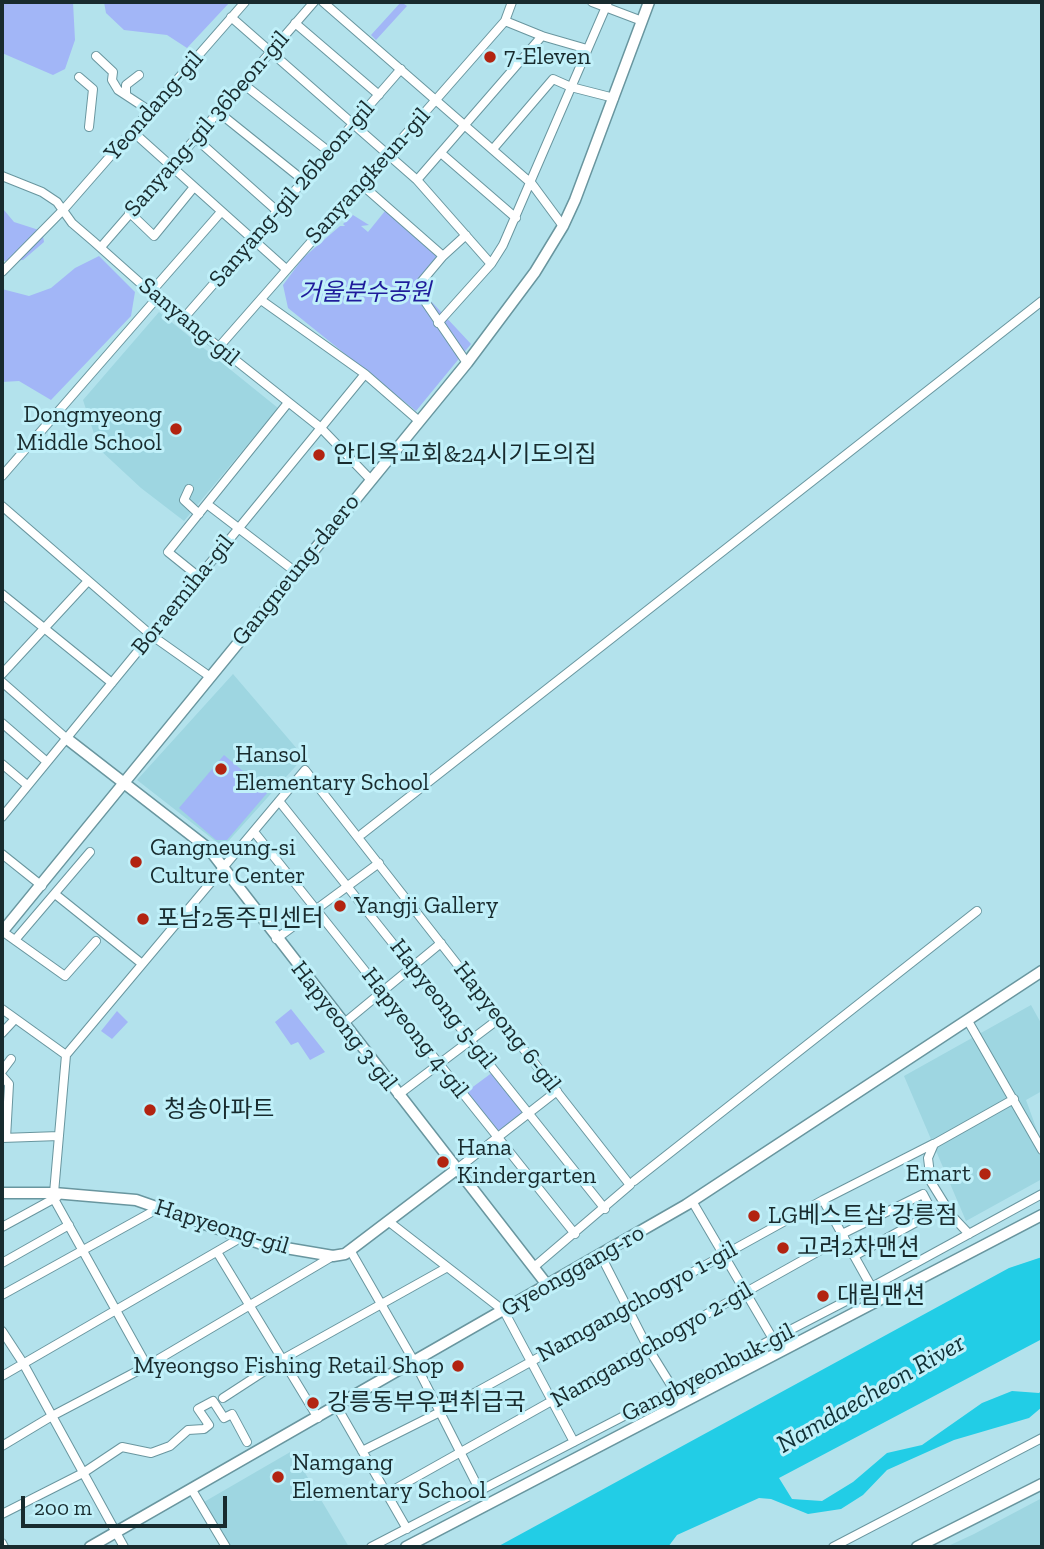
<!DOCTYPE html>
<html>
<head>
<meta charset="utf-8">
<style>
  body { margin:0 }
  #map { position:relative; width:1044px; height:1549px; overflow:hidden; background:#b3e2ec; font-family:"Zilla Slab",serif }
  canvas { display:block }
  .frame { position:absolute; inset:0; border:4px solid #182b2e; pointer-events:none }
  .scale { position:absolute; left:21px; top:1496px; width:206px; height:32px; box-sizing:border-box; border:4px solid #182b2e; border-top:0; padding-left:9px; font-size:21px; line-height:24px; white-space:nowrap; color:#182b2e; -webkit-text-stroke:5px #c0f0f9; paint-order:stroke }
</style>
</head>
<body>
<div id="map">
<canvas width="1044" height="1549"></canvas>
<div class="frame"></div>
<div class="scale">200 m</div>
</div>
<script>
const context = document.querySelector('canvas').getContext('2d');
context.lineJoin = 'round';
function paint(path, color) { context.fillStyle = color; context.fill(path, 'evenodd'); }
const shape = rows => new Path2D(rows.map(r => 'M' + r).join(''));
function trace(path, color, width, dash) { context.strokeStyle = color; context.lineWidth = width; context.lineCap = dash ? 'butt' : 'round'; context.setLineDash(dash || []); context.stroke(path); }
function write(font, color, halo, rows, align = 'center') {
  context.font = font + ' "Zilla Slab","Noto Sans KR",serif'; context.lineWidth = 6; context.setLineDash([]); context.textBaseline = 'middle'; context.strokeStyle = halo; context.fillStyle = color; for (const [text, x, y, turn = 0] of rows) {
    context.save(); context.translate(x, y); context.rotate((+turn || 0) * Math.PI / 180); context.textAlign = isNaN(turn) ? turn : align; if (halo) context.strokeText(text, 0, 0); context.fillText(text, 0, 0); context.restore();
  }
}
paint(shape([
  [159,312,278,408,184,521,141,488,99,449,83,400],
  [233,674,304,757,223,847,137,780],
  [1031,1005,1042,1025,1042,1091,1026,1100,1042,1144,1042,1179,966,1221,904,1076],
  [292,1451,349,1547,229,1547,204,1502],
  [1042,1498,1042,1547,946,1547,974,1534]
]), '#9ed6e1');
paint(shape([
  [2,2,73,2,75,40,65,69,53,75,2,53],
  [104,2,149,3,230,2,187,48,167,35,124,30,106,13],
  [401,2,407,6,376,40,371,35],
  [2,189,4,210,14,222,42,231,44,242,23,260,2,261],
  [385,211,441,257,426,281,429,299,471,344,416,411,288,308,283,285,303,258,340,226,345,226,343,224,353,215,369,225,361,226,368,232],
  [99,256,135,292,131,316,51,400,19,381,2,382,2,289,29,296,51,288,75,268],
  [224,755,268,792,227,840,216,840,179,808],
  [291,1009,325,1052,310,1060,298,1042,291,1045,275,1022],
  [117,1011,128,1022,112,1039,101,1031],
  [493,1072,524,1112,498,1133,466,1092]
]), '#a2b6f7');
paint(shape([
  [1042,1257,1042,1339,779,1478,792,1499,822,1501,853,1482,887,1453,922,1445,982,1403,1012,1391,1039,1393,1042,1390,1042,1407,1029,1418,954,1440,887,1470,863,1495,841,1509,808,1514,771,1499,759,1498,677,1535,668,1547,497,1547,1009,1268]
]), '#22cde6');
const street = shape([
  [323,2,532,184,563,226],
  [592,2,642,21],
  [231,17,417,180,491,264],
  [505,21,542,36,587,49],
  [295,23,379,95],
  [96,56,113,72,112,80,118,90,150,111],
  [79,77,93,89,89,127],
  [242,83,328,151],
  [126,94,126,85,139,75],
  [217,111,303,180],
  [132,131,286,269],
  [194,137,276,210],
  [493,149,553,79,571,87,614,98],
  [442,154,516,218],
  [2,176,42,192,57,202,72,223,93,241,157,298,321,428,370,479],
  [417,180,542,36],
  [361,184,443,256],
  [129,212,154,236,194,187],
  [466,235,443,256,422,281,426,303,467,363],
  [101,247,314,2],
  [2,272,64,209,245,2],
  [151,292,221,212],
  [261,300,365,374,419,421],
  [183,319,401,69],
  [438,323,491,264,503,245,608,2],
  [218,348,505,21,512,2],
  [2,476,157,298],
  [189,489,184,500,199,514],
  [207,504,297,573],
  [2,506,151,635,209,676],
  [199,577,168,552,287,404],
  [2,594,112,683],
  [2,674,88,581],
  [2,682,66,738],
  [2,723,47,762],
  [2,764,27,785],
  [279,801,605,1209],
  [2,817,365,374],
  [255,833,575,1234],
  [362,834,1042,301],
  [2,854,42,886],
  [55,894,141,963],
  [2,931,65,976,96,941],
  [276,939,379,863],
  [15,940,90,852],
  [2,1009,66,1055],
  [968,1021,1042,1150],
  [343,1024,441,943],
  [2,1033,15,1019],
  [2,1071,11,1059],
  [2,1076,9,1084,6,1138],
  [398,1095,500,1018],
  [2,1138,59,1136],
  [457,1169,557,1091],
  [634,1181,977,911],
  [54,1193,66,1055,305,770,630,1185,534,1267],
  [54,1199,147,1366],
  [823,1200,933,1144],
  [692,1201,773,1339],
  [388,1221,504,1311,574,1442],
  [2,1227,57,1197],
  [842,1234,923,1194,933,1213,854,1256],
  [969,1234,952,1216,931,1182,928,1158,934,1144,1014,1099],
  [350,1250,415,1363,480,1491],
  [217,1252,318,1418],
  [601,1256,648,1348,674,1390],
  [2,1263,69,1225],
  [2,1295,159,1208],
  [2,1331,23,1363,124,1547],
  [2,1376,242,1237],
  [223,1398,283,1359,446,1268],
  [337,1407,407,1529],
  [2,1446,52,1416,147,1366,333,1256],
  [362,1451,440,1412,823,1200,872,1288],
  [192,1490,226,1547],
  [386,1494,844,1237],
  [2,1514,83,1473,122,1447,151,1453,170,1446,188,1430,204,1429,209,1425,198,1409,213,1401,224,1418,232,1414,247,1442],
  [2,1543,4,1547],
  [371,1547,848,1300,1042,1194],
  [833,1547,1042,1438]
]);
const secondary = shape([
  [66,738,209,849,548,1286],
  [2,932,467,363,535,272,563,226,575,200,649,2],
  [2,1193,54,1193,136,1200,262,1244,333,1256,345,1254,457,1169],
  [90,1547,686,1205,1042,971],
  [406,1547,1042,1215],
  [917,1547,1042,1484]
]);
trace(street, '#69969f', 10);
trace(secondary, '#69969f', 13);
trace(street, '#fff', 8);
trace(secondary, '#fff', 10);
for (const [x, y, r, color] of [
  [490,57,7,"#b22411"],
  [176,429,7,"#b22411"],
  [319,455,7,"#b22411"],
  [221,769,7,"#b22411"],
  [136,862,7,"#b22411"],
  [340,906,7,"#b22411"],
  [143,919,7,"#b22411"],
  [150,1110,7,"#b22411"],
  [443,1162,7,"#b22411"],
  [985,1174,7,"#b22411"],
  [754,1216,7,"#b22411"],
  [783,1248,7,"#b22411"],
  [823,1296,7,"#b22411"],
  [458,1366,7,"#b22411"],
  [313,1403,7,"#b22411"],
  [278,1477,7,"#b22411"]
]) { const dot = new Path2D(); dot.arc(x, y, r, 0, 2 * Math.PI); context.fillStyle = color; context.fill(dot); trace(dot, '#c0f0f9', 2.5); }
write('24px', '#182b2e', '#c0f0f9', [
  ["7-Eleven",504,57],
  ["Dongmyeong",162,415,"right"],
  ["Middle School",162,443,"right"],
  ["안디옥교회&24시기도의집",333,455],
  ["Hansol",235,755],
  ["Elementary School",235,783],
  ["Gangneung-si",150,848],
  ["Culture Center",150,876],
  ["Yangji Gallery",354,906],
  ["포남2동주민센터",157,919],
  ["청송아파트",164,1110],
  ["Hana",457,1148],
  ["Kindergarten",457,1176],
  ["Emart",971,1174,"right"],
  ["LG베스트샵 강릉점",768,1216],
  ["고려2차맨션",797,1248],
  ["대림맨션",837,1296],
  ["Myeongso Fishing Retail Shop",444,1366,"right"],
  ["강릉동부우편취급국",327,1403],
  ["Namgang",292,1463],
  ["Elementary School",292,1491]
], 'left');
write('24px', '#182b2e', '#c0f0f9', [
  ["Yeondang-gil",154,106,-49],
  ["Sanyang-gil 36beon-gil",207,124,-49],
  ["Sanyangkeun-gil",368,176,-48],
  ["Sanyang-gil 26beon-gil",292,194,-49],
  ["Sanyang-gil",189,322,40],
  ["Gangneung-daero",296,570,-51],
  ["Boraemiha-gil",183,595,-51],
  ["Hapyeong 5-gil",443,1004,52],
  ["Hapyeong 3-gil",344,1026,52],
  ["Hapyeong 6-gil",507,1027,52],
  ["Hapyeong 4-gil",415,1033,52],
  ["Hapyeong-gil",222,1227,17],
  ["Gyeonggang-ro",573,1271,-30],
  ["Namgangchogyo 1-gil",637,1302,-29],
  ["Namgangchogyo 2-gil",652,1345,-30],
  ["Gangbyeonbuk-gil",708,1373,-27]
]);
write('italic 24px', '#1f1c9b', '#c0f0f9', [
  ["거울분수공원",365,293]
]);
write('italic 26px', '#103036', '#c0f0f9', [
  ["Namdaecheon River",871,1394,-30]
]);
</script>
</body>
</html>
